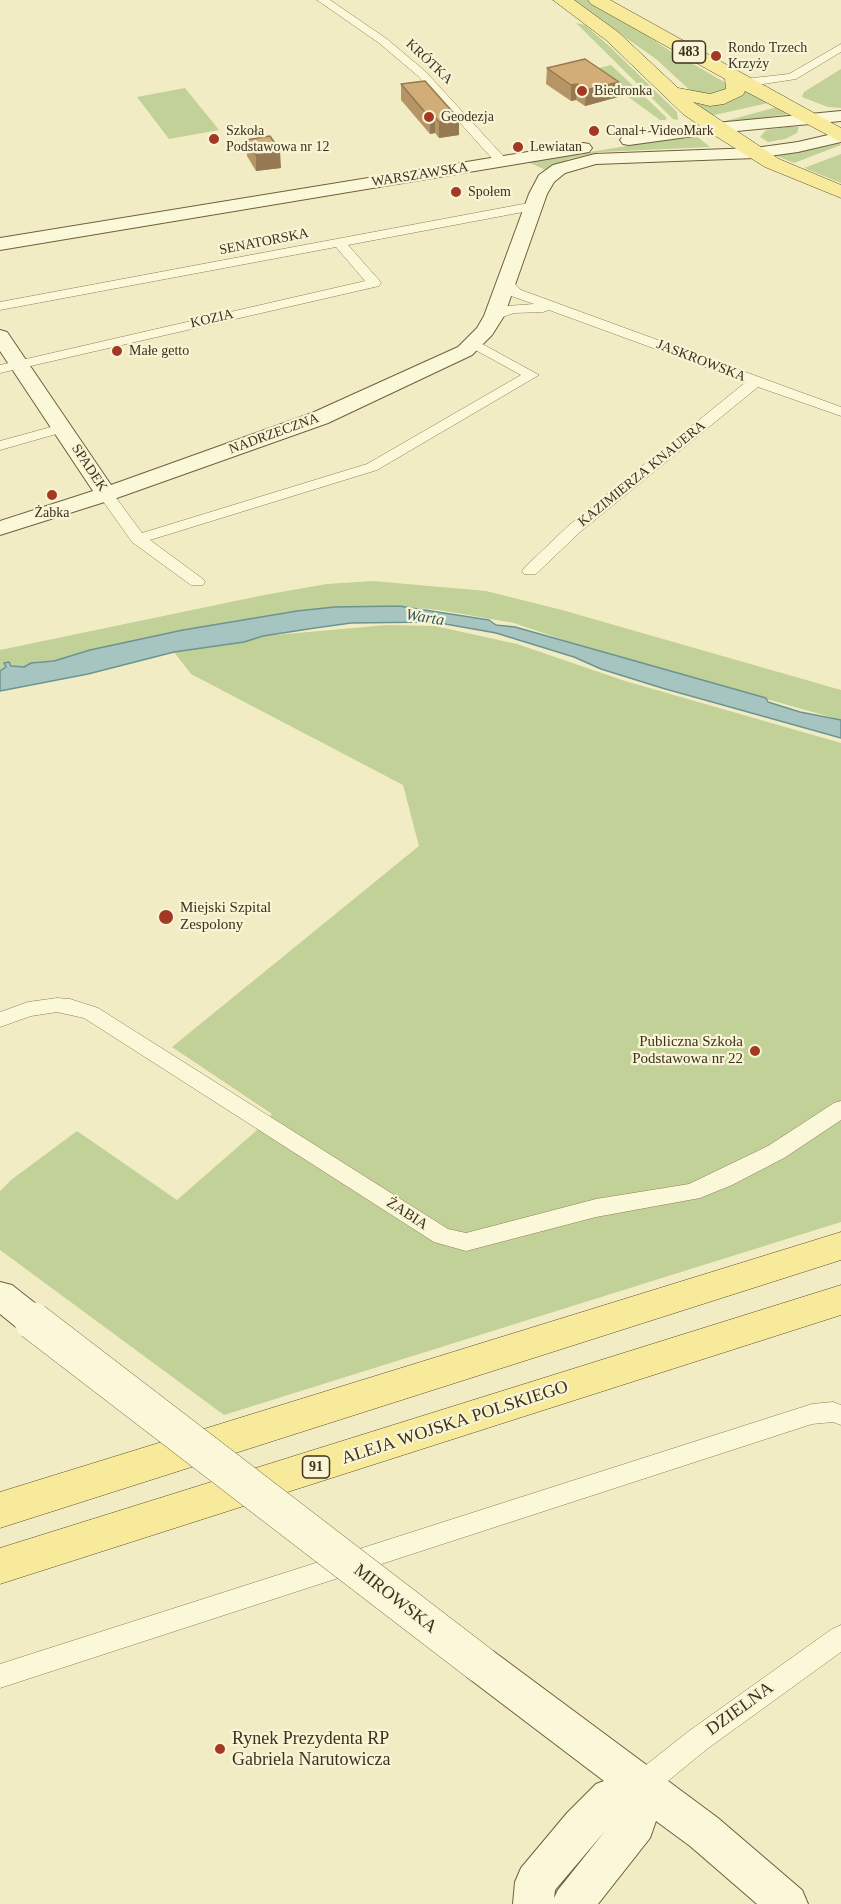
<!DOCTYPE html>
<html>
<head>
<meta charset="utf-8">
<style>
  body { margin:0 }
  canvas { display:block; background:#f2ecc4 }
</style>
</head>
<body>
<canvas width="841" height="1904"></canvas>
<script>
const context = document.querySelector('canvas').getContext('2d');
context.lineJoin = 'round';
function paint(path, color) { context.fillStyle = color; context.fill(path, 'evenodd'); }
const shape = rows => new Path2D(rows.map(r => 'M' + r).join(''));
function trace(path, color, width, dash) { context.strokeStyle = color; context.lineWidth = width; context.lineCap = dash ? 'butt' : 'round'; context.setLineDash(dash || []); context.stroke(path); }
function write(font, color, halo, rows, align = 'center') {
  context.font = font + ' "Times New Roman",serif'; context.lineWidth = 4.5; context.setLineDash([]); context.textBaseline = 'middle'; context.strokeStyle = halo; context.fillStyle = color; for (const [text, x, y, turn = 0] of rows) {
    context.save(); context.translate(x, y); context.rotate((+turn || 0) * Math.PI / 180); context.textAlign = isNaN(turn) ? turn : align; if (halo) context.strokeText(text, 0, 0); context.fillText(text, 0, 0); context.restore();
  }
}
paint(shape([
  [572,0,588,0,624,20,667,49,726,83,730,88,715,96,693,93,656,59],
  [576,23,585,25,607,44,677,112,678,120,673,119],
  [611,65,666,117,666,120,660,120,591,70],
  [841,69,841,108,828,107,802,97,804,92],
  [185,88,219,130,169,139,137,97],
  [743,89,768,103,710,116,692,101],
  [777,107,789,114,720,124,718,123],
  [787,127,799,127,797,133,785,139,768,142,760,137,766,130],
  [695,135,710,147,600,152,569,159,546,170,528,162],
  [838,141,841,145,794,163,777,156],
  [841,154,841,183,804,168],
  [373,581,486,591,562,610,841,690,841,720,593,650,514,623,439,610,399,606,335,607,244,620,183,630,90,650,54,661,31,663,24,667,6,667,0,671,0,650,264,595,327,584],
  [387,625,435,626,517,644,625,681,841,743,841,1222,224,1415,0,1250,0,1191,11,1180,77,1131,177,1200,256,1131,272,1114,172,1047,419,846,403,785,191,674,174,652,244,642,263,636]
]), '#c1d197');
const water = shape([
  [399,606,489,620,496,625,515,627,766,698,768,702,800,712,841,720,841,738,662,688,601,669,574,657,496,633,434,622,351,623,315,628,263,636,244,642,174,652,88,674,0,691,0,671,6,667,4,663,9,662,11,666,24,667,31,663,54,661,90,650,183,630,297,611,335,607,399,606]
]);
paint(water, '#a6c5c1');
trace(water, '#6c9491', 1.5);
const street = shape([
  [317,0,330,0,387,39,426,72,505,158,507,161,505,164,497,164,418,76,379,43,317,0],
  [841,44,841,52,796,79,744,87,738,83,744,79,789,74,841,44],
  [534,202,540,206,539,209,348,245,379,280,381,283,379,286,0,373,0,365,365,281,336,247,0,310,0,302,534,202],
  [506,279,511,280,521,290,841,407,841,416,758,387,580,532,536,574,524,574,522,571,524,568,568,526,746,382,549,310,543,312,514,313,494,320,489,319,487,316,489,313,507,306,534,304,511,296,499,283,506,279],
  [475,340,539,375,377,470,150,540,203,579,205,582,203,585,191,585,132,542,98,494,101,491,111,491,142,533,367,464,521,375,470,347,468,344,475,340],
  [62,424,67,425,69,428,67,431,0,450,0,441,62,424],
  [57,998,70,999,98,1008,448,1229,466,1233,596,1199,689,1184,768,1146,834,1103,841,1101,841,1120,784,1158,732,1185,700,1198,596,1217,466,1251,434,1242,84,1018,57,1012,31,1016,0,1027,0,1012,28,1002,57,998],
  [833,1402,841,1405,841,1425,833,1422,812,1424,0,1688,0,1664,812,1404,833,1402],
  [841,1625,841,1652,707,1749,652,1794,642,1798,632,1794,629,1785,632,1776,689,1731,832,1629,841,1625]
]);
const secondary = shape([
  [841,111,841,121,716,133,629,145,623,144,620,140,623,136,629,135,716,123,841,111],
  [841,132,841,142,798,152,755,158,596,164,565,173,554,182,547,194,504,316,492,335,472,355,328,423,114,499,0,535,0,521,93,491,0,351,0,330,7,332,111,485,312,413,458,347,477,328,484,316,529,194,539,175,553,165,595,154,755,148,798,142,841,132],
  [583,143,589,144,592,148,589,152,0,250,0,238,583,143],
  [0,1282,12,1285,45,1311,50,1321,45,1331,33,1335,21,1331,0,1314,0,1282],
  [480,1646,493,1651,718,1818,802,1890,808,1904,757,1904,690,1846,656,1821,650,1838,598,1904,513,1904,515,1882,521,1868,567,1813,596,1784,604,1781,467,1677,461,1664,467,1651,480,1646],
  [605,1831,558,1890,554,1898,555,1890,605,1831]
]);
const primary = shape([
  [553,0,574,0,618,32,678,88,710,94,726,89,725,79,591,4,588,0,610,0,841,128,841,142,745,91,743,95,724,104,710,106,693,102,779,159,841,185,841,198,765,167,709,132,683,114,606,40,553,0],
  [841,1232,841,1260,0,1528,0,1492,841,1232],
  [841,1285,841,1315,0,1584,0,1548,841,1285]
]);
trace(street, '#8e7e59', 1);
trace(secondary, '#705f3c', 2);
trace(primary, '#5c4b2d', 1);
paint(street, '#fbf7d9');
paint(secondary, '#fbf7d9');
paint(primary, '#f7ea9a');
const secondaryBridge = shape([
  [33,1321,480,1664]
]);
trace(secondaryBridge, '#705f3c', 38, []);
trace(secondaryBridge, '#fbf7d9', 37);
paint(shape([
  [547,68,619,82,618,97,585,106,576,100,571,101,546,84],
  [401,84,459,135,439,138,435,133,430,134,401,100],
  [246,140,281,168,256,171,247,156]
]), '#b59566');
paint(shape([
  [619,82,618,97,585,106,586,90],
  [577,84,576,100,571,101,571,85],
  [435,117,435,133,430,134,430,118],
  [459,119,459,135,439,138,439,122],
  [280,151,281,168,256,171,256,155]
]), '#947953');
const building = shape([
  [585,59,619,82,586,90,577,84,571,85,547,68,585,59],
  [425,81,459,119,439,122,435,117,430,118,401,84,425,81],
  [270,136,280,151,256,155,246,140,270,136]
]);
paint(building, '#d3ad77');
trace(building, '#947953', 1.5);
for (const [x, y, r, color] of [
  [716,56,6,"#a33823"],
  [582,91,6,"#a33823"],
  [429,117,6,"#a33823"],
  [594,131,6,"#a33823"],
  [214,139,6,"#a33823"],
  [518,147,6,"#a33823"],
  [456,192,6,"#a33823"],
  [117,351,6,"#a33823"],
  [52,495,6,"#a33823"],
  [166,917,8,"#a33823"],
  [755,1051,6,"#a33823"],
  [220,1749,6,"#a33823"]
]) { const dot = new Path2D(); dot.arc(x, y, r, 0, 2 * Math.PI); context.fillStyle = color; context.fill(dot); trace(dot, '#f8f4d5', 2); }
write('14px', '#3d321e', '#f8f4d5', [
  ["Rondo Trzech",728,48],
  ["Krzyży",728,64],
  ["Biedronka",594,91],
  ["Geodezja",441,117],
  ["Szkoła",226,131],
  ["Podstawowa nr 12",226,147],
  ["Canal+ VideoMark",606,131],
  ["Lewiatan",530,147],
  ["Społem",468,192],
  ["Małe getto",129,351],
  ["Żabka",52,513,"center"]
], 'left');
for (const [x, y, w] of [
  [689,52,33],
  [316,1467,27]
]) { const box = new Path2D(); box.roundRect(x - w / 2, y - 11, w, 22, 4.5); context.fillStyle = '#f8f4d5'; context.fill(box); trace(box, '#3d321e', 1.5); }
write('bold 14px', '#3d321e', null, [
  ["483",689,52],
  ["91",316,1467]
]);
write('14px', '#3d321e', '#f8f4d5', [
  ["KRÓTKA",429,62,43],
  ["WARSZAWSKA",420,175,-9],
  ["SENATORSKA",264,242,-11],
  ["KOZIA",212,319,-13],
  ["JASKROWSKA",701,361,21],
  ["NADRZECZNA",274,434,-20],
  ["SPADEK",89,468,57],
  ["KAZIMIERZA KNAUERA",642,474,-39]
]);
write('15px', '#3d321e', '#f8f4d5', [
  ["Miejski Szpital",180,908],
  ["Zespolony",180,925],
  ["Publiczna Szkoła",743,1042,"right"],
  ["Podstawowa nr 22",743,1059,"right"]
], 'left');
write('15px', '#3d321e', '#f8f4d5', [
  ["ŻABIA",407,1214,33]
]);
write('italic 16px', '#2c595e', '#f8f4d5', [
  ["Warta",425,618,9]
]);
write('18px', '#3d321e', '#f8f4d5', [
  ["ALEJA WOJSKA POLSKIEGO",455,1423,-18],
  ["MIROWSKA",395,1599,38],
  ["DZIELNA",740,1709,-36]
]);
write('18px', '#3d321e', '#f8f4d5', [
  ["Rynek Prezydenta RP",232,1739],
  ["Gabriela Narutowicza",232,1760]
], 'left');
</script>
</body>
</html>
